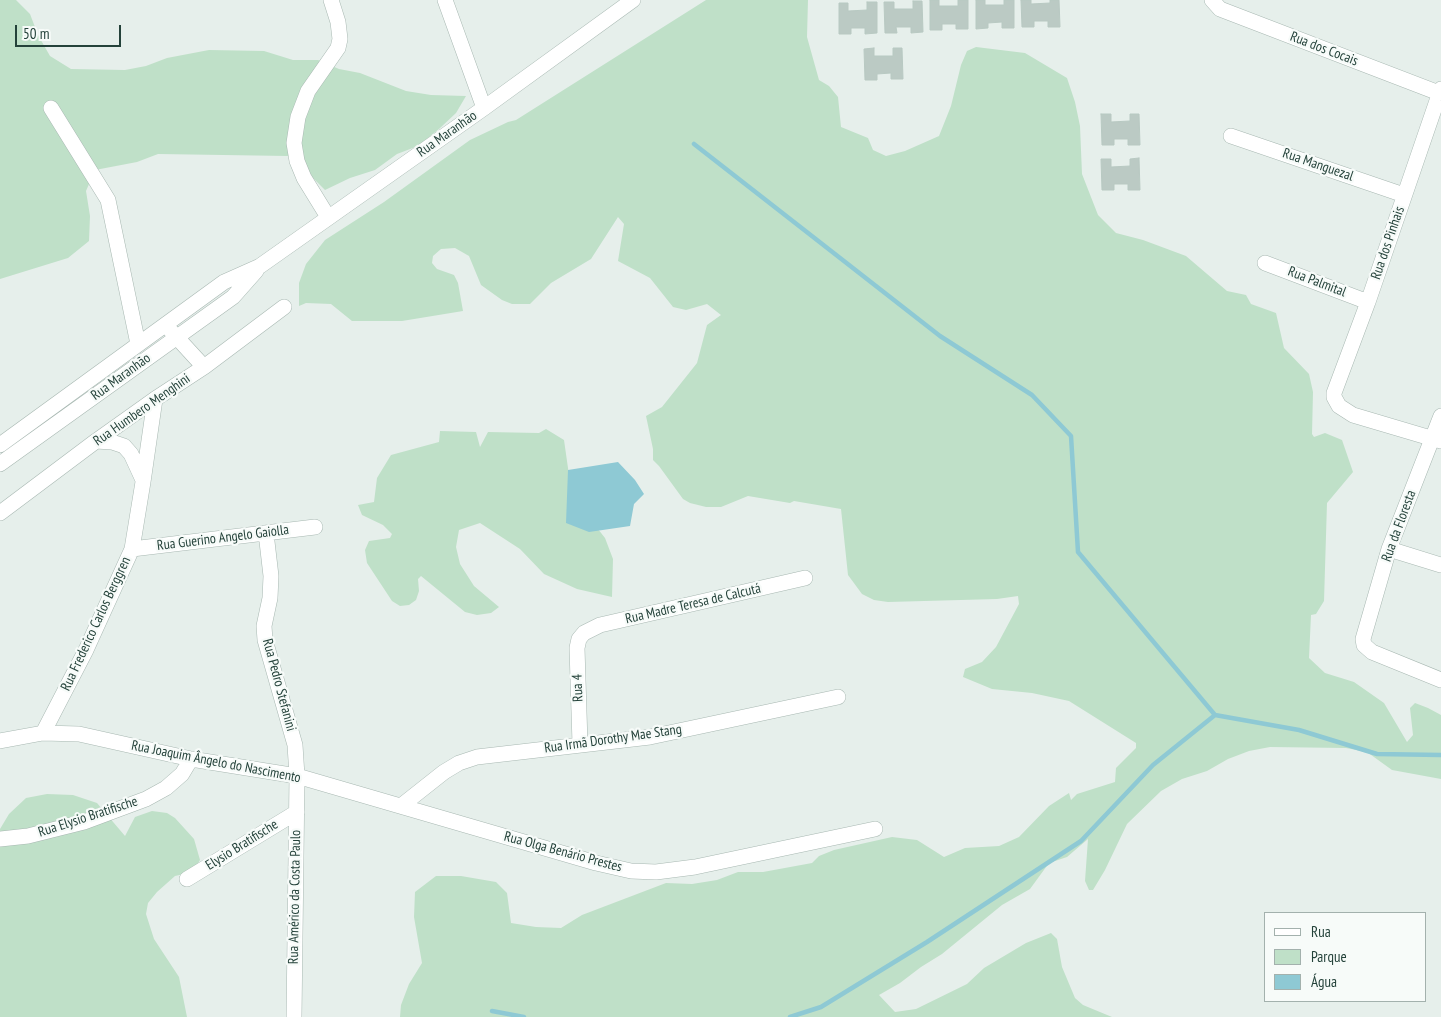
<!DOCTYPE html>
<html>
<head>
<meta charset="utf-8">
<style>
  body { margin:0 }
  #map { position:relative; width:1441px; height:1017px; overflow:hidden; background:#e6efeb; font-family:"PT Sans Narrow",sans-serif }
  canvas { display:block }
  .legend { position:absolute; left:1264px; top:912px; width:162px; height:90px; box-sizing:border-box; background:#f7fbf9; border:1px solid #a3b1ad; margin:0; padding:6px 9px; list-style:none; font-size:15px; color:#24423a }
  .legend li { display:flex; align-items:center; gap:10px; height:25px }
  .legend b { width:25px; border:1px solid #a3b1ad }
  .scale { position:absolute; left:15px; top:25px; width:106px; height:22px; box-sizing:border-box; border:2px solid #24423a; border-top:0; padding-left:6px; font-size:15px; line-height:18px; white-space:nowrap; color:#24423a; -webkit-text-stroke:4px #f7fbf9; paint-order:stroke }
</style>
</head>
<body>
<div id="map">
<canvas width="1441" height="1017"></canvas>
<ul class="legend">
<li><b style="height:6px;background:#fff"></b>Rua</li>
<li><b style="height:14px;background:#bfe0c8"></b>Parque</li>
<li><b style="height:14px;background:#8ec9d4"></b>Água</li>
</ul>
<div class="scale">50 m</div>
</div>
<script>
const context = document.querySelector('canvas').getContext('2d');
context.lineJoin = 'round';
function paint(path, color) { context.fillStyle = color; context.fill(path, 'evenodd'); }
const shape = rows => new Path2D(rows.map(r => 'M' + r).join(''));
function trace(path, color, width, dash) { context.strokeStyle = color; context.lineWidth = width; context.lineCap = dash ? 'butt' : 'round'; context.setLineDash(dash || []); context.stroke(path); }
function write(font, color, halo, rows, align = 'center') {
  context.font = font + ' "PT Sans Narrow",sans-serif'; context.lineWidth = 4.5; context.setLineDash([]); context.textBaseline = 'middle'; context.strokeStyle = halo; context.fillStyle = color; for (const [text, x, y, turn = 0] of rows) {
    context.save(); context.translate(x, y); context.rotate((+turn || 0) * Math.PI / 180); context.textAlign = isNaN(turn) ? turn : align; if (halo) context.strokeText(text, 0, 0); context.fillText(text, 0, 0); context.restore();
  }
}
paint(shape([
  [0,0,16,0,30,14,38,35,50,56,71,69,125,70,146,66,167,58,209,50,264,51,293,60,318,60,339,69,360,73,406,91,431,95,466,96,456,113,439,129,418,146,397,154,375,170,350,178,325,190,308,173,288,156,158,154,137,162,95,170,86,191,90,216,89,241,68,258,0,279],
  [706,0,808,0,807,37,819,80,829,86,838,97,841,127,868,138,873,150,886,156,905,151,939,136,951,106,961,65,967,51,976,47,1025,53,1067,78,1075,102,1080,126,1082,174,1098,215,1116,233,1143,240,1186,256,1227,291,1246,295,1251,304,1276,313,1284,348,1309,374,1313,392,1312,434,1314,437,1325,433,1342,440,1353,472,1327,503,1324,601,1316,614,1311,615,1309,658,1325,673,1354,682,1384,703,1407,742,1413,735,1410,708,1415,703,1428,708,1441,715,1441,779,1392,770,1367,752,1346,748,1270,747,1249,751,1228,759,1207,771,1182,779,1161,791,1127,824,1105,870,1093,890,1089,890,1085,881,1088,839,1067,857,1049,863,1030,889,1002,905,942,954,921,967,900,983,879,995,895,1012,916,1009,967,984,984,968,1026,943,1051,933,1057,939,1062,967,1075,998,1083,1005,1112,1017,1161,1017,400,1017,401,1005,409,984,422,963,414,917,415,892,436,876,461,876,496,882,507,893,511,923,536,927,561,928,582,915,666,883,692,884,717,880,738,872,763,872,812,863,819,856,834,850,892,837,917,840,944,857,965,848,999,846,1019,837,1049,806,1069,793,1071,800,1077,794,1115,782,1116,768,1136,748,1136,743,1069,701,1032,693,992,689,963,677,965,669,982,662,996,647,1019,604,1018,596,997,599,888,602,874,600,862,594,848,575,841,509,794,501,790,503,748,496,721,507,706,507,690,503,683,499,659,466,653,460,653,449,646,416,662,407,697,363,707,325,721,315,707,304,686,310,673,307,650,278,618,261,624,224,618,217,591,259,551,283,530,304,512,304,502,300,481,285,469,256,455,248,441,249,433,256,432,263,437,269,454,275,458,283,463,311,402,321,352,321,331,304,306,303,299,306,299,283,306,264,325,240,384,202,470,140,508,122,516,120],
  [546,429,564,440,572,496,605,538,613,559,612,597,577,589,544,574,520,549,480,523,459,530,456,547,460,564,474,586,499,607,491,613,477,615,465,612,421,576,418,579,419,591,416,600,409,605,400,606,392,601,367,563,365,550,369,541,390,538,392,534,383,525,362,515,358,505,374,502,377,478,391,455,439,442,440,431,476,432,480,447,488,432,539,433],
  [47,794,73,795,97,803,125,836,135,817,152,811,167,813,175,818,194,839,200,860,193,872,175,876,157,892,148,903,146,914,154,939,179,977,187,1017,0,1017,0,829,9,814,26,798]
]), '#bfe0c8');
paint(shape([
  [618,462,635,480,644,494,634,504,630,526,589,532,566,523,568,470]
]), '#8ec9d4');
trace(shape([
  [694,144,940,336,1032,395,1071,436,1078,552,1215,715],
  [492,1011,524,1017],
  [790,1017,821,1007,927,942,1081,841,1153,765,1215,715,1299,730,1377,754,1441,755]
]), '#8ec9d4', 4.5);
const building = shape([
  [930,0,939,0,939,6,958,6,958,0,968,0,968,29,956,29,956,24,942,24,942,30,930,30,930,0],
  [976,0,985,0,985,5,1004,5,1004,0,1014,0,1014,28,1002,28,1002,22,988,23,988,28,976,29,976,0],
  [1021,0,1031,0,1031,4,1050,3,1050,0,1059,0,1060,27,1048,27,1048,21,1034,21,1034,27,1022,27,1021,0],
  [913,1,922,1,923,32,911,33,911,27,896,27,897,33,885,33,884,2,894,2,894,9,913,9,913,1],
  [867,2,877,2,877,33,865,34,865,28,851,28,851,34,839,34,839,3,848,3,848,11,867,10,867,2],
  [874,48,874,56,893,56,893,48,902,48,903,79,891,79,891,73,877,74,877,80,865,80,864,49,874,48],
  [1101,114,1111,114,1111,122,1130,121,1130,114,1139,114,1140,145,1128,145,1128,139,1114,139,1114,145,1102,145,1101,114],
  [1139,158,1140,190,1128,190,1128,184,1114,184,1114,190,1102,190,1101,159,1111,159,1111,167,1130,166,1130,159,1139,158]
]);
paint(building, '#bbcac4');
trace(building, '#b8c9c2', 1);
const minor = shape([
  [445,0,484,108],
  [1212,0,1220,9,1439,93],
  [1441,89,1368,302,1334,393,1334,397,1339,406,1353,415,1441,441],
  [51,108,108,200,138,344],
  [1231,136,1404,195],
  [328,217,304,178,297,161,294,143,298,117,308,91,338,48,340,39,338,22,331,0],
  [1265,263,1368,302],
  [171,331,204,367],
  [1441,416,1389,549,1363,639,1364,645,1372,652,1441,680],
  [96,441,112,442,124,446,131,454,143,480],
  [0,445,224,282,260,266,484,108,633,0],
  [0,464,233,297,256,271],
  [0,513,96,441,155,399,204,367,284,307],
  [266,533,271,576,270,598,264,626,265,640,295,745,297,776,294,1017],
  [132,549,315,527],
  [1389,549,1441,565],
  [43,733,86,650,132,549,143,482,155,399],
  [0,741,43,733,79,734,191,759,297,776,596,863,631,871,656,872,695,867,875,829],
  [580,744,577,648,579,639,584,633,600,625,805,578],
  [401,806,444,772,459,763,477,757,650,737,838,697],
  [0,839,28,836,84,822,146,799,166,788,182,774,191,759],
  [187,879,297,812]
]);
trace(minor, '#a8b8b2', 16);
trace(minor, '#fff', 15);
write('14px', '#24423a', '#f7fbf9', [
  ["Rua dos Cocais",1324,49,21],
  ["Rua Maranhão",447,134,-35],
  ["Rua Manguezal",1318,165,19],
  ["Rua dos Pinhais",1388,243,-71],
  ["Rua Palmital",1317,282,21],
  ["Rua Maranhão",121,377,-36],
  ["Rua Humbero Menghini",142,410,-35],
  ["Rua da Floresta",1399,526,-70],
  ["Rua Guerino Angelo Gaiolla",223,538,-7],
  ["Rua Madre Teresa de Calcutá",693,604,-13],
  ["Rua Frederico Carlos Berggren",96,624,-65],
  ["Rua Pedro Stefanini",279,685,75],
  ["Rua 4",578,688,-92],
  ["Rua Irmã Dorothy Mae Stang",613,739,-8],
  ["Rua Joaquim Ângelo do Nascimento",216,762,11],
  ["Rua Elysio Bratifische",88,817,-18],
  ["Elysio Bratifische",242,845,-32],
  ["Rua Olga Benário Prestes",563,852,15],
  ["Rua Américo da Costa Paulo",295,897,-89]
]);
</script>
</body>
</html>
